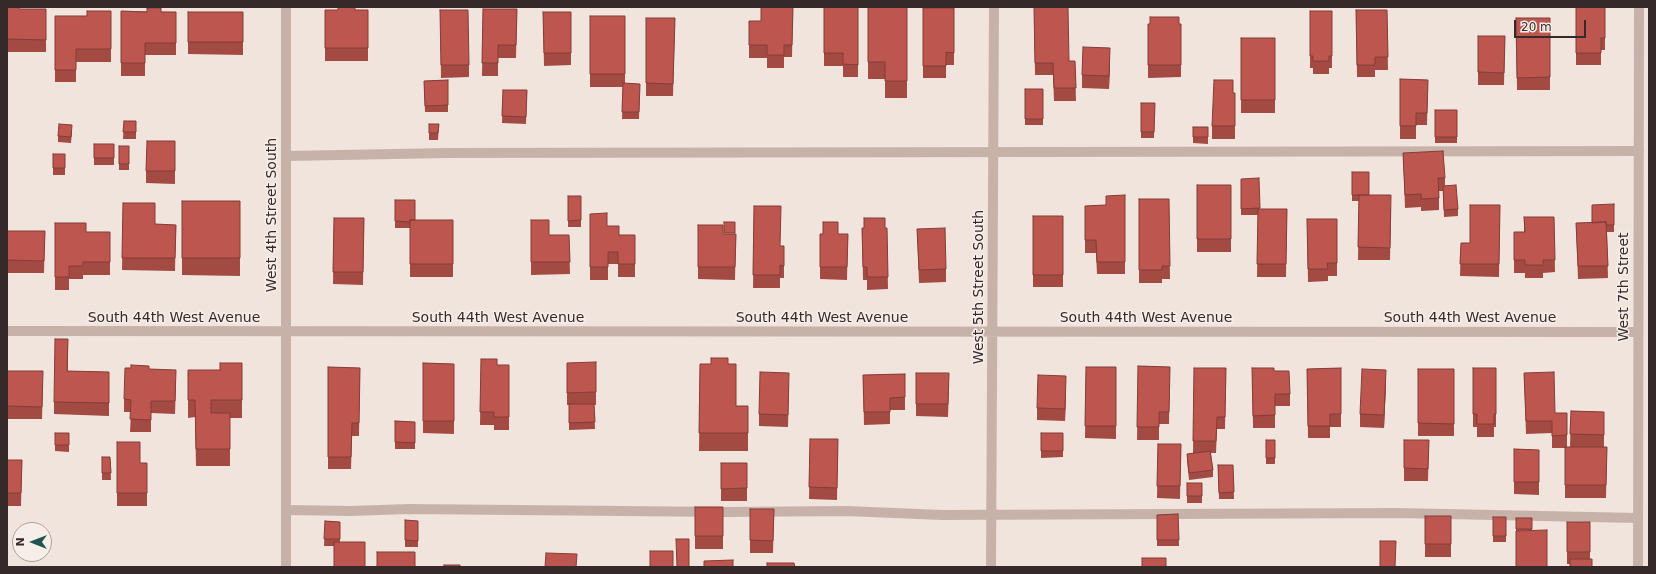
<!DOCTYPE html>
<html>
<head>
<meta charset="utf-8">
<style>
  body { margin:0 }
  #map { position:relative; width:1656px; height:574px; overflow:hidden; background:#f0e4dd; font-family:"DejaVu Sans",sans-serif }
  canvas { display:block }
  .frame { position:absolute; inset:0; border:8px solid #352a29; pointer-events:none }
  .north { position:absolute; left:12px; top:522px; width:40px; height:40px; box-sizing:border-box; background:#f8eee9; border:1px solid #aaa09c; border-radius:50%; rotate:270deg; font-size:11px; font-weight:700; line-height:16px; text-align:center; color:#352a29 }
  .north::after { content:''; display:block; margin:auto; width:14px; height:18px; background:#21544e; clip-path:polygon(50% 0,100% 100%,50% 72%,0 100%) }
  .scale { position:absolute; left:1514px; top:20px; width:72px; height:18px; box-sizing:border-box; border:2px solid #352a29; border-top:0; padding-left:5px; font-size:12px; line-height:14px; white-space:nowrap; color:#352a29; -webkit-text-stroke:3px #f8eee9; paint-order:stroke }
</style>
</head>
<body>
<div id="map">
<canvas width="1656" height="574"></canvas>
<div class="frame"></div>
<div class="north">N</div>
<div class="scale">20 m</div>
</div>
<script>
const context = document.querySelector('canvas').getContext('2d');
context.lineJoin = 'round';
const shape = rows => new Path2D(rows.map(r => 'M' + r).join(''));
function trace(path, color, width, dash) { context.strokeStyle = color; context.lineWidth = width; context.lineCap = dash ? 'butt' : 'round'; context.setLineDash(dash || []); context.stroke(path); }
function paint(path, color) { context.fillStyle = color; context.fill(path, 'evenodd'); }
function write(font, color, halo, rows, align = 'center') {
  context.font = font + ' "DejaVu Sans",sans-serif'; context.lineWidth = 3; context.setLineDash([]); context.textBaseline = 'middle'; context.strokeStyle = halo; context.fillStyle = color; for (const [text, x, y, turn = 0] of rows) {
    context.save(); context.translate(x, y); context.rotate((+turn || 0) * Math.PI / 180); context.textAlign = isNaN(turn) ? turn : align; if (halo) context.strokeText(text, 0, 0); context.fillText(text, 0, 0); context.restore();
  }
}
trace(shape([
  [286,156,447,153,1639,151],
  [286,510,350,511,409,509,728,512,846,511,942,515,1397,513,1638,518]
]), '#c7b2aa', 10);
trace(shape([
  [7,331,1638,332],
  [286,567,286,7],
  [991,567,994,7],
  [1638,567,1639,7]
]), '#c7b2aa', 10);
paint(shape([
  [7,7,19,9,46,9,46,52,7,52],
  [793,7,792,57,784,57,784,68,767,68,767,58,749,58,749,21,761,21],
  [824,7,858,7,858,77,843,77,843,66,824,66],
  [868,7,907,7,907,98,885,98,885,79,868,79],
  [1034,7,1069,61,1075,61,1076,101,1054,101,1053,75,1035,75],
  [1576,7,1605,7,1605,50,1601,50,1601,65,1576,65],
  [923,8,954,8,954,65,946,65,946,78,923,78],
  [483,9,517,9,516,58,498,58,498,76,482,76],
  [325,10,368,10,368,61,325,61],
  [440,10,469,65,469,77,441,78],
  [1356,10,1387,10,1388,70,1375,70,1375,77,1357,77],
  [111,11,111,62,76,62,76,82,55,82,55,16,87,16],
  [121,11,176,12,176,55,145,55,145,76,121,76],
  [1310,11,1332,11,1332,68,1329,68,1329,74,1313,74,1313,68,1310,68],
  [188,12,243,12,243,55,188,54],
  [543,12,571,53,571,65,544,66],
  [590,16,625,16,625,84,640,84,639,119,622,119,623,87,590,87],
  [646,18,675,18,673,96,646,96],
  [1516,18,1550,18,1550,90,1517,90],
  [1148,24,1181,24,1181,77,1148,78],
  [1478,36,1505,36,1504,85,1478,85],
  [1241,38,1275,38,1275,113,1241,113],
  [1110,60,1109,89,1082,88,1082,75],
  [1400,79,1428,80,1427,125,1416,125,1416,139,1400,139],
  [448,80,448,112,425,112,424,81],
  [1025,89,1043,89,1043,125,1025,125],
  [503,90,527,90,526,124,502,123],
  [1233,93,1235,93,1235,139,1212,139,1212,126],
  [1141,103,1155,103,1154,138,1141,138],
  [1435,110,1457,110,1457,143,1435,143],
  [124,121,136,121,136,139,123,139],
  [429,124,439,124,438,140,429,140],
  [1193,127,1208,127,1208,144,1193,143],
  [72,132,71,143,58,142,58,136],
  [175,141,175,184,146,183,146,171],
  [94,144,114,144,114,165,94,165],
  [119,146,129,146,129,170,119,170],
  [1403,153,1445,178,1445,186,1458,209,1458,216,1444,217,1443,191,1439,191,1439,210,1421,211,1421,207,1405,208],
  [53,154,65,154,65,175,53,175],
  [1352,172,1369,195,1391,208,1390,260,1358,260,1359,201,1352,201],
  [1241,179,1260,209,1287,209,1286,277,1257,277,1258,215,1241,215],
  [1197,185,1231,185,1231,252,1197,252],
  [1125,195,1125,274,1097,274,1096,253,1085,253,1085,206,1106,205],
  [568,196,581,196,581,227,568,227],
  [1139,199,1169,199,1170,279,1162,279,1162,283,1139,283],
  [395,200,415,220,453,220,453,277,410,277,410,228,395,228],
  [182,201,240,201,240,276,182,275],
  [123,203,155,224,176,225,175,271,122,270],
  [1614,204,1614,232,1607,232,1608,278,1578,279,1576,223,1592,223],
  [1500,205,1499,277,1460,276,1461,243,1470,243],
  [754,206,780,246,784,246,784,278,780,278,780,288,753,288],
  [590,214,619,235,635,235,635,277,618,277,618,264,608,264,608,280,590,280],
  [1033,216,1063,216,1063,287,1033,287],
  [1524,217,1554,217,1555,272,1543,273,1543,278,1525,278,1525,273,1514,273,1514,232,1524,232],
  [334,218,364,218,363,285,333,284],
  [1307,219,1337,219,1337,276,1328,276,1328,281,1308,282],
  [531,220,549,235,569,235,570,274,531,275],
  [55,223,86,232,110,232,110,275,83,275,83,279,69,279,69,290,55,290],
  [698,225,723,234,736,234,735,280,698,279],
  [862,228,887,228,888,289,867,290,867,280,863,280],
  [917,229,946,269,946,282,919,283],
  [7,231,45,231,44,273,7,273],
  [820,234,848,234,847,280,820,279],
  [68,339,68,371,109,372,109,416,54,414,54,402],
  [481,359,497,365,509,365,509,430,494,430,494,425,480,425],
  [242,363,242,418,230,418,230,466,196,466,195,417,188,418,188,370,220,370],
  [423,363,454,364,454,434,423,433],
  [567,363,596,392,596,405,594,405,595,429,569,430,569,405,567,405],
  [700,364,728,364,736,406,748,406,748,451,699,451],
  [1138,366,1170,367,1169,424,1159,424,1159,440,1137,440],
  [328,367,360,368,359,436,352,436,351,469,328,469],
  [1086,367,1116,367,1116,439,1085,438],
  [1194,368,1226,368,1225,429,1217,429,1216,453,1211,453,1213,470,1213,477,1189,480,1187,460,1187,454,1193,453],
  [1252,368,1290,394,1290,406,1275,406,1275,428,1253,428],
  [1341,368,1341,427,1330,427,1330,438,1308,438,1307,369],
  [1473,368,1496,368,1496,427,1494,427,1494,437,1477,437,1477,427,1473,427],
  [149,369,176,382,175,414,151,413,151,432,130,432,131,412,124,412,124,399],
  [1418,369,1454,369,1454,436,1418,436],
  [7,371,43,384,42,419,7,419],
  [916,373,949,386,948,417,916,416],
  [1524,373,1555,413,1567,413,1567,447,1570,447,1571,411,1604,412,1604,447,1607,447,1606,498,1565,498,1565,448,1552,448,1552,433,1526,434],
  [905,374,905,410,890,410,890,424,864,425,863,375],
  [1386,383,1384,428,1360,427,1360,414],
  [789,385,788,427,759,426,759,414],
  [1066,389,1065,421,1037,420,1037,408],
  [395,421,415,422,415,449,395,449],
  [1041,433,1063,433,1063,457,1041,458],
  [810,439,838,439,837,500,809,499],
  [69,440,69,452,55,451,55,445],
  [1266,440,1275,440,1275,464,1266,464],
  [1404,440,1429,440,1428,481,1404,481],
  [117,442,140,463,147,463,147,506,117,506],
  [1158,444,1181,444,1180,499,1157,498],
  [1514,449,1539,450,1539,495,1514,494],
  [102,457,110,457,111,480,102,480],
  [7,460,22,460,21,506,7,506],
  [721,463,747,463,747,501,721,501],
  [1218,465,1233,465,1234,499,1219,499],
  [1187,483,1202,483,1202,503,1187,503],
  [695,507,723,507,723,549,695,549],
  [750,509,774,509,773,553,750,553],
  [1178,514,1179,546,1157,546,1157,515],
  [1425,516,1451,516,1451,557,1425,557],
  [1493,517,1506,517,1506,542,1493,542],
  [1516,518,1532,518,1532,530,1516,531],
  [405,520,418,521,418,547,405,547],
  [325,521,340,522,340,542,334,546,324,546],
  [1567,522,1590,522,1590,559,1570,564,1567,564]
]), '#a34a43');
paint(shape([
  [1110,48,1110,60,1109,89,1109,76],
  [1386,370,1386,383,1384,428,1384,415],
  [1066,376,1066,389,1065,421,1065,409]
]), '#843c37');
const building = shape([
  [7,7,19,7,19,9,46,9,46,40,7,39,7,7],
  [338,7,355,7,355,10,368,10,368,48,325,48,325,10,338,10,338,7],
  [761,7,793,7,792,45,784,45,784,55,767,55,767,45,749,45,749,21,761,21,761,7],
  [824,7,858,7,858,65,843,64,843,53,824,53,824,7],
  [868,7,907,7,907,81,885,81,885,62,868,62,868,7],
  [1034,7,1068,7,1069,61,1075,61,1076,88,1054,88,1053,63,1035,63,1034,7],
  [1576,7,1605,7,1605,38,1601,38,1601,53,1576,53,1576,7],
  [147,8,161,8,161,12,176,12,176,43,145,43,145,63,121,63,121,11,147,12,147,8],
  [923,8,954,8,954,53,946,52,946,66,923,66,923,8],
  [483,9,517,9,516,45,498,45,498,63,482,63,483,9],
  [440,10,468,10,469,65,441,65,440,10],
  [1356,10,1387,10,1388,57,1375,57,1375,65,1357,65,1356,10],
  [87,11,111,11,111,49,76,49,76,70,55,70,55,16,87,16,87,11],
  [1310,11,1332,11,1332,56,1329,56,1329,61,1313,61,1313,56,1310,56,1310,11],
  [188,12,243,12,243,42,188,42,188,12],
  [543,12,571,12,571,53,544,53,543,12],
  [590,16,625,16,625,74,590,74,590,16],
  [1150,17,1179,17,1179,24,1181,24,1181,65,1148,65,1148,24,1150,24,1150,17],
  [646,18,675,18,673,84,646,83,646,18],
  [1516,18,1550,18,1550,77,1517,78,1516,18],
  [1478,36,1505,36,1504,73,1478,72,1478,36],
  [1241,38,1275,38,1275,100,1241,100,1241,38],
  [1083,47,1110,48,1109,76,1082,75,1083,47],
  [1400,79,1428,80,1427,113,1416,113,1416,126,1400,126,1400,79],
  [448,80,448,105,425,106,424,81,448,80],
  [1214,80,1233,80,1233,93,1235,93,1235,126,1212,126,1214,80],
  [623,83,640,84,639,112,622,112,623,83],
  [1025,89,1043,89,1043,119,1025,119,1025,89],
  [503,90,527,90,526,117,502,116,503,90],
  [1141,103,1155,103,1154,132,1141,132,1141,103],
  [1435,110,1457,110,1457,137,1435,137,1435,110],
  [124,121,136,121,136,132,123,132,124,121],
  [59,124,72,125,71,137,58,136,59,124],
  [429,124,439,124,438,133,429,133,429,124],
  [1193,127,1208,127,1208,137,1193,137,1193,127],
  [147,141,175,141,175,171,146,171,147,141],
  [94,144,114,144,114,158,94,158,94,144],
  [119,146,129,146,129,164,119,164,119,146],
  [1443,151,1445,178,1438,178,1439,198,1421,199,1421,194,1405,195,1403,153,1443,151],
  [53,154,65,154,65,168,53,168,53,154],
  [1352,172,1369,172,1369,195,1352,195,1352,172],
  [1259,178,1260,208,1241,209,1241,179,1259,178],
  [1197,185,1231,185,1231,239,1197,239,1197,185],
  [1456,185,1458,209,1444,210,1443,186,1456,185],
  [1125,195,1125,262,1097,262,1096,240,1085,240,1085,206,1106,205,1106,196,1125,195],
  [1359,195,1391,195,1390,248,1358,247,1359,195],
  [568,196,581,196,581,220,568,221,568,196],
  [1139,199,1169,199,1170,266,1162,266,1162,270,1139,270,1139,199],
  [395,200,415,200,415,220,410,220,410,222,395,221,395,200],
  [182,201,240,201,240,258,182,258,182,201],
  [123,203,155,203,155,224,176,225,175,258,122,258,123,203],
  [1614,204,1614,225,1607,225,1606,222,1592,223,1592,205,1614,204],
  [1470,205,1500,205,1499,264,1460,264,1461,243,1470,243,1470,205],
  [754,206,781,206,780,246,784,246,784,266,780,265,780,275,753,275,754,206],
  [1258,209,1287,209,1286,264,1257,264,1258,209],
  [607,213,607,226,619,226,619,235,635,235,635,264,618,264,618,252,608,252,608,267,590,267,590,214,607,213],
  [1033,216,1063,216,1063,275,1033,275,1033,216],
  [1524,217,1554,217,1555,260,1543,260,1543,265,1525,265,1525,260,1514,260,1514,232,1525,232,1524,217],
  [334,218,364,218,363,272,333,272,334,218],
  [864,218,885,218,885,228,887,228,888,277,867,277,867,267,863,267,862,228,864,228,864,218],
  [1307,219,1337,219,1337,263,1327,263,1328,269,1308,269,1307,219],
  [410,220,453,220,453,264,410,264,410,220],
  [531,220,549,220,549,235,569,235,570,262,531,262,531,220],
  [724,222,735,222,735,233,724,233,724,222],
  [823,222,838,222,838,234,848,234,847,267,820,267,820,234,823,234,823,222],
  [1606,222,1608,266,1578,266,1576,223,1606,222],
  [55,223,86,223,86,232,110,232,110,262,83,262,83,266,69,266,69,277,55,277,55,223],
  [698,225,723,225,723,234,736,234,735,267,698,267,698,225],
  [945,228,946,269,919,270,917,229,945,228],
  [7,231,45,231,44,261,7,260,7,231],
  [55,339,68,339,67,371,109,372,109,403,54,402,55,339],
  [711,358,728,358,728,364,736,364,736,406,748,406,748,433,699,433,700,364,711,364,711,358],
  [481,359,497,359,497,365,509,365,509,417,494,417,494,412,480,412,481,359],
  [596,362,596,392,567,393,567,363,596,362],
  [220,363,242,363,242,400,211,400,211,413,230,413,230,449,196,449,195,400,188,400,188,370,220,370,220,363],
  [423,363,454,364,454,421,423,421,423,363],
  [131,365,149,366,149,369,176,370,175,401,151,401,151,420,130,419,131,400,124,399,125,368,131,368,131,365],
  [1138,366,1170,367,1169,412,1159,412,1159,427,1137,427,1138,366],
  [328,367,360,368,359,423,352,423,351,457,328,457,328,367],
  [1086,367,1116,367,1116,426,1085,426,1086,367],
  [1194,368,1226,368,1225,417,1217,417,1216,441,1193,441,1194,368],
  [1252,368,1274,368,1274,371,1289,371,1290,394,1275,394,1275,415,1253,416,1252,368],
  [1341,368,1341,414,1330,414,1330,426,1308,426,1307,369,1341,368],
  [1473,368,1496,368,1496,414,1494,414,1494,424,1477,424,1477,414,1473,414,1473,368],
  [1362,369,1386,370,1384,415,1360,414,1362,369],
  [1418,369,1454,369,1454,424,1418,423,1418,369],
  [7,371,43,371,42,407,7,406,7,371],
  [760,372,789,373,788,415,759,414,760,372],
  [1554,372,1555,413,1567,413,1567,435,1552,436,1552,421,1526,421,1524,373,1554,372],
  [916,373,949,373,948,404,916,404,916,373],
  [905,374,905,397,890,398,890,412,864,412,863,375,905,374],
  [1038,375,1066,376,1065,409,1037,408,1038,375],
  [569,404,594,404,595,422,569,423,569,404],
  [1571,411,1604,412,1604,435,1570,434,1571,411],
  [395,421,415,422,415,443,395,442,395,421],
  [55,433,69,433,69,445,55,445,55,433],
  [1041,433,1063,433,1063,451,1041,451,1041,433],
  [810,439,838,439,837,488,809,487,810,439],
  [1266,440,1275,440,1275,458,1266,458,1266,440],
  [1404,440,1429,440,1428,469,1404,468,1404,440],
  [117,442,140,442,140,463,147,463,147,493,117,493,117,442],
  [1158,444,1181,444,1180,486,1157,486,1158,444],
  [1565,447,1607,447,1606,485,1565,485,1565,447],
  [1514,449,1539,450,1539,482,1514,482,1514,449],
  [1210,451,1213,470,1189,473,1187,454,1210,451],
  [102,457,110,457,111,473,102,473,102,457],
  [7,460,22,460,21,493,7,493,7,460],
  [721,463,747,463,747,488,721,489,721,463],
  [1218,465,1233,465,1234,492,1219,493,1218,465],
  [1187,483,1202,483,1202,496,1187,496,1187,483],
  [695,507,723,507,723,536,695,536,695,507],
  [750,509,774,509,773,541,750,540,750,509],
  [1178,514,1179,540,1157,540,1157,515,1178,514],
  [1425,516,1451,516,1451,544,1425,544,1425,516],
  [1493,517,1506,517,1506,536,1493,536,1493,517],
  [1516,518,1532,518,1532,529,1516,529,1516,518],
  [405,520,418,521,418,541,405,540,405,520],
  [325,521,340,522,340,539,324,539,325,521],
  [1567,522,1590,522,1590,552,1567,552,1567,522],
  [1547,530,1547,567,1516,567,1516,531,1547,530],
  [676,539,689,539,689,567,677,567,676,539],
  [1380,541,1396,541,1395,567,1380,567,1380,541],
  [334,542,365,542,365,567,334,567,334,542],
  [650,551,673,551,673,567,650,567,650,551],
  [377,552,415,552,415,567,377,567,377,552],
  [546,553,577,554,576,567,545,567,546,553],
  [1142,558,1166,558,1166,567,1142,567,1142,558],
  [1570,559,1592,559,1592,567,1570,567,1570,559],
  [733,560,733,567,704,567,704,561,733,560],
  [767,563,794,563,795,567,767,567,767,563],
  [444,565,460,565,460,567,444,567,444,565]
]);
paint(building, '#bd564e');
trace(building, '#843c37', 1);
write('14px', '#352a29', '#f8eee9', [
  ["West 4th Street South",272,215,-90],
  ["West 5th Street South",979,287,-90],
  ["West 7th Street",1624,287,-90],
  ["South 44th West Avenue",174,318],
  ["South 44th West Avenue",498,318],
  ["South 44th West Avenue",822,318],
  ["South 44th West Avenue",1146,318],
  ["South 44th West Avenue",1470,318]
]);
</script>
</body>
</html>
